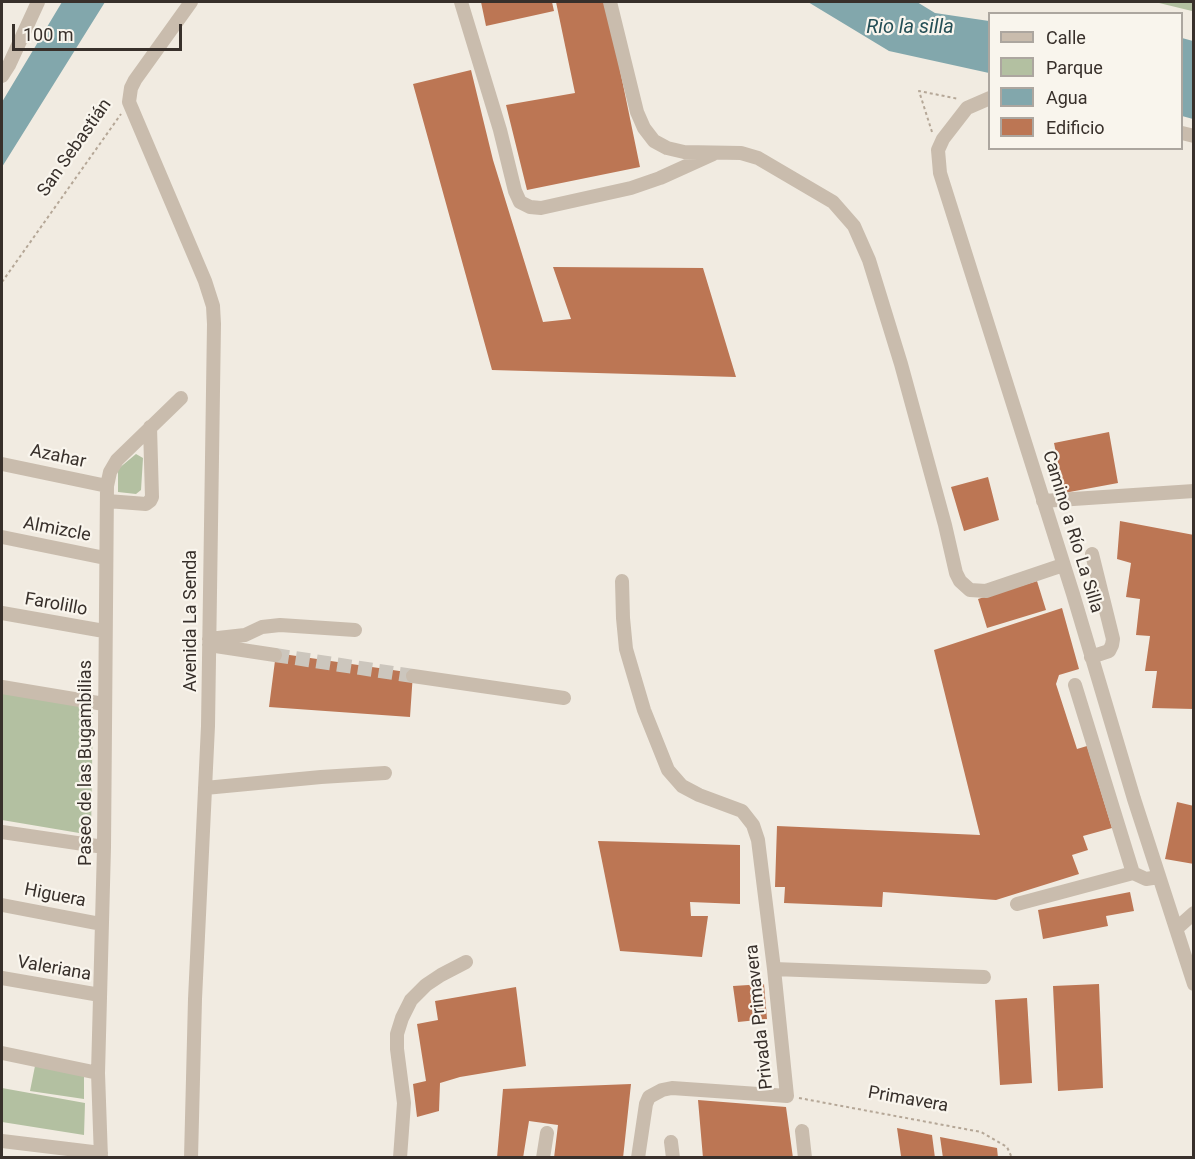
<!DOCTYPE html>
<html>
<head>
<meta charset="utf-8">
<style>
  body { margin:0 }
  #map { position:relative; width:1195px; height:1159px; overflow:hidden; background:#f1ebe1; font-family:Roboto,sans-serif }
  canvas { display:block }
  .frame { position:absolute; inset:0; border:3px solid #38302b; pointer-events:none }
  .legend { position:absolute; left:988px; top:12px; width:195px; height:138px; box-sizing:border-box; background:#f9f5ed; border:2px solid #aca69f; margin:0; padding:8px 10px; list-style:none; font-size:18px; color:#38302b }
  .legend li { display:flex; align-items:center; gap:12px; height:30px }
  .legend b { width:30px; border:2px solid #aca69f }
  .scale { position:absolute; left:12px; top:24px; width:170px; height:27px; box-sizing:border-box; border:3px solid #38302b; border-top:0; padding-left:8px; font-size:18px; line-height:21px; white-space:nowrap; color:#38302b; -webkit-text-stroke:4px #f9f5ed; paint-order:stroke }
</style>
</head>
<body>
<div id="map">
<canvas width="1195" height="1159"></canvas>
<div class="frame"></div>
<ul class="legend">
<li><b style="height:8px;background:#c9bcad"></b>Calle</li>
<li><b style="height:16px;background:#b3c0a1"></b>Parque</li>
<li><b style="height:16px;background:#82a7ac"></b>Agua</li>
<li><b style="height:16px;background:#bc7654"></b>Edificio</li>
</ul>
<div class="scale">100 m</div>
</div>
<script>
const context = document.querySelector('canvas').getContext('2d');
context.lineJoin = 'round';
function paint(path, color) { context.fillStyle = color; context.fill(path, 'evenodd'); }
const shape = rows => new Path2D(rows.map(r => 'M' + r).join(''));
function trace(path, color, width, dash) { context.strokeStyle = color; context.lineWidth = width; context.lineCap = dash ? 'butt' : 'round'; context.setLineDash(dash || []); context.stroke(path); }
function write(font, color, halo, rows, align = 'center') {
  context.font = font + ' Roboto,sans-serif'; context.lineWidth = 4.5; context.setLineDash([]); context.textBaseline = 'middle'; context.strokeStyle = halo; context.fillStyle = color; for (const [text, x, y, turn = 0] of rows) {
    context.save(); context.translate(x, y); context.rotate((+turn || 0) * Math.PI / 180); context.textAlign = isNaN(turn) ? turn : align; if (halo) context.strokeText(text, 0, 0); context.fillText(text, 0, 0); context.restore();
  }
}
paint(shape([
  [1155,2,1193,2,1193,11,1192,11],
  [136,454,143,458,141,490,136,494,118,492,118,469],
  [2,692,93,704,91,835,2,820],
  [35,1066,84,1074,84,1099,30,1091],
  [2,1088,85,1103,84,1135,2,1122]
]), '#b3c0a1');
paint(shape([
  [62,2,105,2,2,167,2,102],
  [808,2,917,2,935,13,989,21,989,73,889,51],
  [1182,38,1193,41,1193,119,1182,116]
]), '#82a7ac');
paint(shape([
  [481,2,552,2,554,11,486,26],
  [556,2,606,2,640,167,527,190,506,105,575,93],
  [471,70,493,160,543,322,571,319,553,267,703,268,736,377,492,370,413,84],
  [1109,432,1118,483,1064,493,1054,443],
  [988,477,999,520,964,531,951,487],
  [1120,521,1194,535,1194,709,1152,708,1157,671,1145,671,1150,636,1136,635,1140,599,1126,597,1131,563,1117,559],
  [1037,581,1046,610,987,628,978,599],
  [1062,608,1079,669,1059,675,1056,684,1077,749,1087,746,1112,828,1083,836,1088,850,1072,855,1079,874,996,900,883,892,882,907,784,903,785,887,775,887,777,826,980,835,934,650],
  [276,653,413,673,410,717,269,707],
  [1177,802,1194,806,1194,864,1165,859],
  [598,841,740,845,740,904,690,902,691,916,708,916,702,957,620,951],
  [1130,892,1134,911,1106,916,1108,926,1043,939,1038,910],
  [764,984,767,1019,738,1022,733,986],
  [1099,984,1103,1088,1058,1091,1053,986],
  [516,987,526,1066,460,1077,440,1083,439,1111,417,1117,413,1084,426,1081,417,1024,438,1020,435,1001],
  [1027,998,1032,1083,1000,1085,995,1000],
  [631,1084,623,1158,554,1158,558,1125,529,1121,523,1158,497,1158,503,1089],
  [698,1100,786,1107,793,1158,703,1158],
  [897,1128,932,1135,935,1158,901,1156],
  [940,1137,997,1148,998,1158,943,1158]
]), '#bc7654');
trace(shape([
  [275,655,413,676]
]), '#ccc6bd', 14, [14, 7]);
trace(shape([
  [932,132,919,91,959,99],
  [2,282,121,114],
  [799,1098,981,1132,1007,1147,1012,1158]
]), '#b5a797', 2, [3, 3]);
trace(shape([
  [461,2,500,130,515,191,520,202,530,207,541,208,631,188,660,178,713,154],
  [610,2,637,112,644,128,654,141,667,148,684,152,741,153,758,158,833,202,854,226,869,260,901,364,945,525,956,573,960,581,970,590,986,591,1063,565],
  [2,76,9,65,38,2],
  [990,98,967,108,943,139,938,150,940,173,1073,594,1134,799,1194,984],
  [1182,133,1194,136],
  [2,464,107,486],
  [107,501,146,504,150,501,152,497,150,427],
  [1043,501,1194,491],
  [2,537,105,558],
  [622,581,623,618,626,649,644,710,668,770,682,786,699,795,742,811,753,825,758,840,774,969,787,1096,672,1088,662,1090,649,1097,646,1104,638,1158],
  [2,613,104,631],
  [209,639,245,635,262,627,280,625,355,630],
  [209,645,275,655],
  [1091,657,1109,651,1112,645,1113,639,1092,554],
  [413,676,564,698],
  [1075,685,1133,873,1146,879,1159,877],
  [2,687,104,704],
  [205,788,321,777,385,773],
  [2,832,104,847],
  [1017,904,1133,873],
  [2,905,101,924],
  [1176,929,1194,913],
  [774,969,984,977],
  [2,978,100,995],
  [2,1053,98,1073],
  [802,1131,805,1158],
  [2,1141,101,1153],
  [671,1142,673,1158],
  [101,1158,98,1073,104,847,107,486,110,472,117,460,181,398],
  [191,1158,195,999,208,726,214,324,213,306,205,281,129,102,131,88,135,80,191,2],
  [400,1158,404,1103,397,1049,397,1034,402,1018,411,1000,426,985,441,975,466,962],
  [543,1158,547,1133]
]), '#c9bcad', 14);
write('18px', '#38302b', '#f9f5ed', [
  ["San Sebastián",75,148,-55],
  ["Azahar",58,457,12],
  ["Almizcle",57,530,11],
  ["Camino a Río La Silla",1072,532,73],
  ["Farolillo",56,605,10],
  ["Avenida La Senda",191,621,-90],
  ["Paseo de las Bugambilias",86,763,-90],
  ["Higuera",55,896,11],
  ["Valeriana",54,969,10],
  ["Privada Primavera",760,1017,-96],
  ["Primavera",908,1100,10]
]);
write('italic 20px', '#244f56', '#f9f5ed', [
  ["Rio la silla",910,28]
]);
</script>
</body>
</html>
